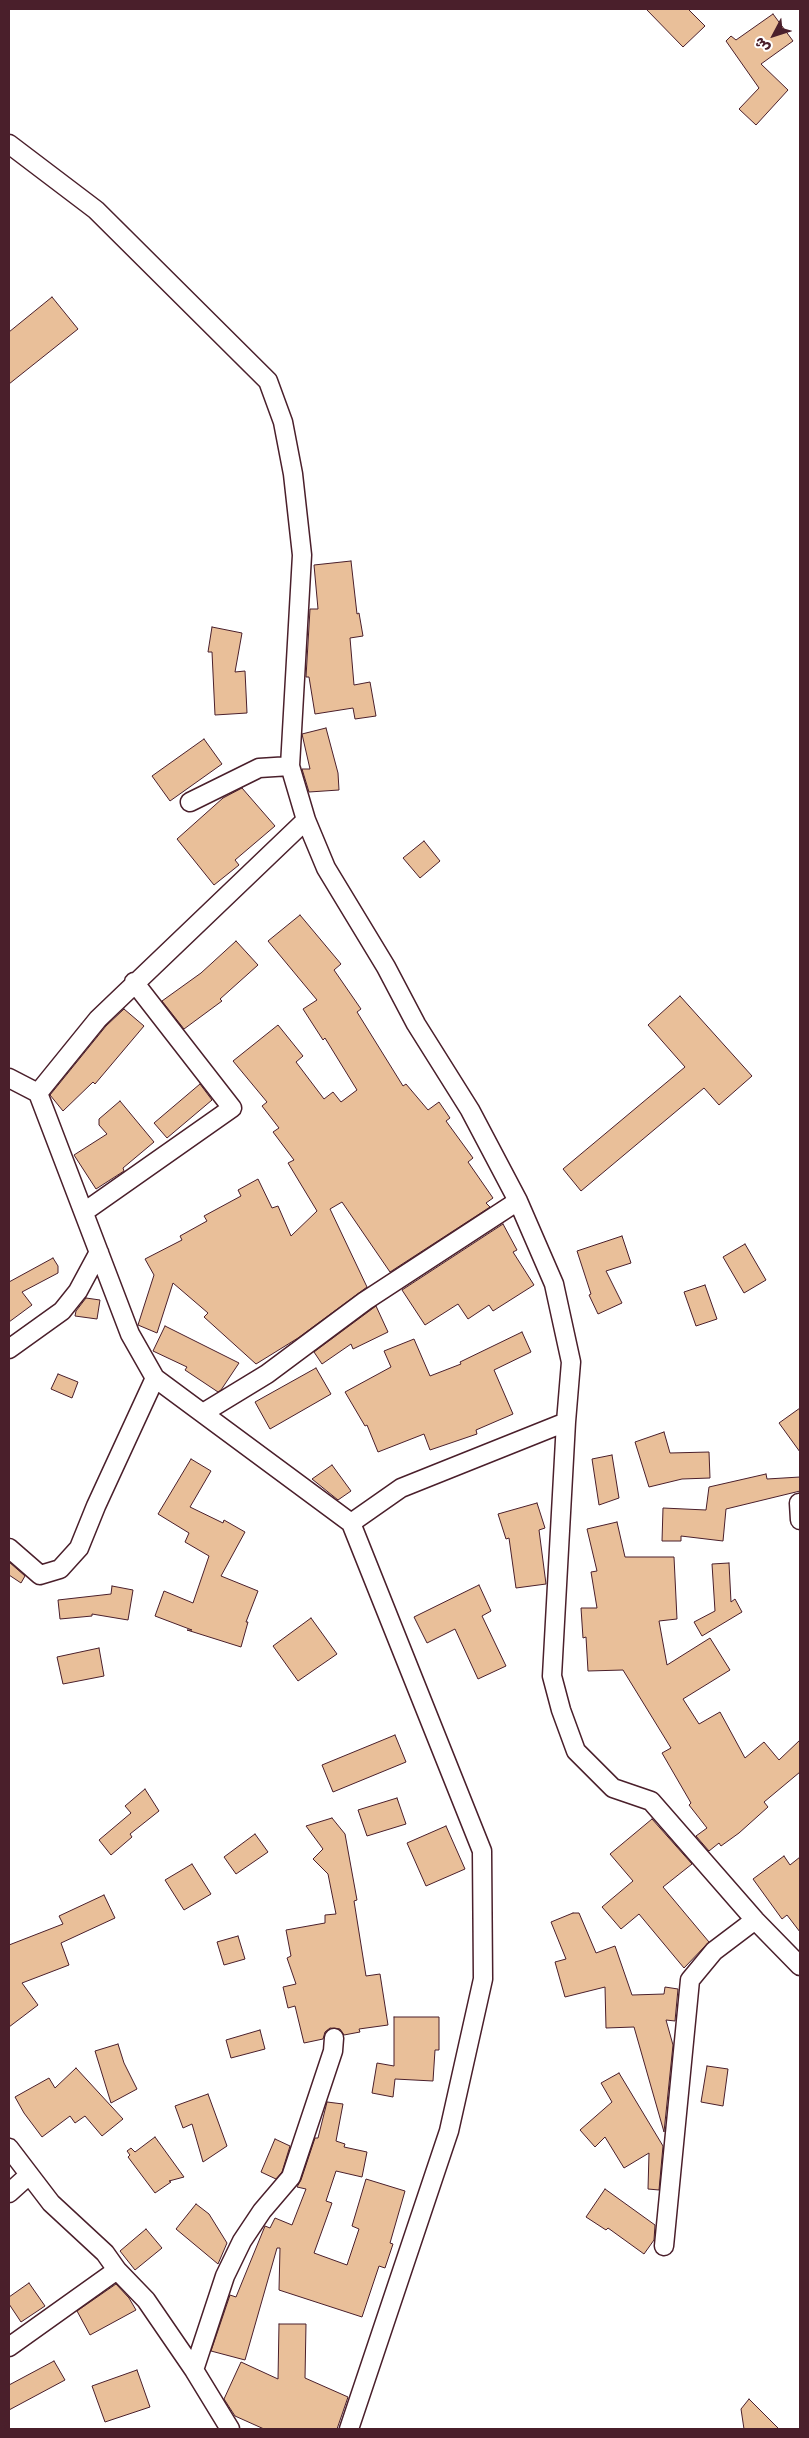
<!DOCTYPE html>
<html>
<head>
<meta charset="utf-8">
<style>
  body { margin:0 }
  #map { position:relative; width:809px; height:2438px; overflow:hidden; background:#fff; font-family:"Balsamiq Sans","Playpen Sans Arabic",sans-serif }
  canvas { display:block }
  .frame { position:absolute; inset:0; border:10px solid #4a1f2b; pointer-events:none }
  .north { position:absolute; left:749px; top:10px; width:50px; height:50px; -webkit-text-stroke:4px #fff; paint-order:stroke; rotate:230deg; font-size:14px; font-weight:700; line-height:20px; text-align:center; color:#4a1f2b }
  .north::after { content:''; display:block; margin:auto; width:18px; height:22px; background:#4a1f2b; clip-path:polygon(50% 0,100% 100%,50% 72%,0 100%) }
</style>
</head>
<body>
<div id="map">
<canvas width="809" height="2438"></canvas>
<div class="frame"></div>
<div class="north">ش</div>
</div>
<script>
const context = document.querySelector('canvas').getContext('2d');
context.lineJoin = 'round';
function paint(path, color) { context.fillStyle = color; context.fill(path, 'evenodd'); }
const shape = rows => new Path2D(rows.map(r => 'M' + r).join(''));
function trace(path, color, width, dash) { context.strokeStyle = color; context.lineWidth = width; context.lineCap = dash ? 'butt' : 'round'; context.setLineDash(dash || []); context.stroke(path); }
const building = shape([
  [646,9,688,9,705,26,683,47,646,9],
  [773,14,793,41,761,64,788,90,756,125,739,109,759,88,726,41,731,36,736,40,773,14],
  [52,297,78,329,9,384,9,332,52,297],
  [351,561,357,614,359,613,363,636,350,638,354,685,370,682,376,716,355,719,353,708,315,714,309,677,306,677,310,609,318,609,314,565,351,561],
  [212,627,242,633,235,672,245,671,247,713,215,715,212,652,208,652,212,627],
  [326,728,338,773,339,790,309,792,302,769,310,769,302,734,326,728],
  [204,739,222,764,170,801,152,776,204,739],
  [242,788,275,826,235,860,239,865,214,885,177,839,223,798,242,788],
  [424,841,440,861,420,878,403,858,424,841],
  [300,915,341,964,334,970,361,1009,357,1012,403,1086,406,1084,428,1110,439,1102,450,1118,446,1121,473,1158,468,1162,493,1198,486,1203,490,1207,390,1272,342,1202,330,1209,367,1287,298,1338,256,1364,204,1317,208,1313,173,1283,157,1333,138,1325,154,1275,145,1259,182,1240,180,1236,207,1221,204,1216,241,1196,238,1190,258,1179,272,1208,278,1206,291,1236,317,1211,288,1163,294,1160,273,1132,279,1128,262,1106,267,1102,233,1061,278,1025,303,1056,296,1062,324,1099,333,1092,341,1102,357,1090,325,1038,323,1040,303,1009,317,1000,268,941,300,915],
  [236,941,258,965,220,999,222,1001,184,1029,162,1001,201,973,236,941],
  [680,996,752,1076,719,1105,704,1088,581,1191,563,1169,685,1067,648,1025,680,996],
  [124,1009,144,1026,95,1084,93,1082,63,1111,50,1095,106,1026,124,1009],
  [200,1084,212,1100,167,1138,154,1123,200,1084],
  [120,1101,154,1142,123,1168,124,1171,96,1189,74,1155,107,1134,99,1125,99,1119,120,1101],
  [503,1224,517,1250,513,1252,534,1285,493,1311,489,1305,468,1319,458,1304,425,1325,402,1290,503,1224],
  [622,1236,631,1263,606,1271,622,1303,598,1314,589,1295,591,1294,577,1251,622,1236],
  [745,1244,766,1280,744,1293,723,1257,745,1244],
  [53,1258,58,1266,58,1273,22,1292,32,1305,9,1322,9,1282,53,1258],
  [705,1285,717,1319,696,1326,684,1292,705,1285],
  [86,1298,100,1300,97,1319,75,1316,76,1311,86,1298],
  [376,1306,388,1332,353,1349,351,1344,322,1364,314,1352,376,1306],
  [165,1326,239,1363,221,1390,218,1392,185,1370,187,1367,153,1351,165,1326],
  [522,1332,531,1352,494,1370,513,1414,476,1430,477,1434,430,1450,424,1434,378,1452,367,1425,365,1426,345,1392,391,1367,384,1351,414,1339,430,1376,461,1364,460,1362,522,1332],
  [316,1368,331,1394,270,1429,255,1402,316,1368],
  [58,1374,78,1382,72,1398,51,1389,58,1374],
  [800,1408,800,1452,779,1423,800,1408],
  [664,1432,670,1453,709,1452,710,1478,682,1479,649,1487,635,1442,664,1432],
  [612,1455,619,1498,599,1505,592,1459,612,1455],
  [191,1459,211,1471,190,1507,223,1523,224,1520,245,1532,221,1576,258,1591,246,1622,248,1622,241,1647,187,1630,192,1630,155,1616,164,1591,193,1603,209,1556,185,1542,189,1533,158,1514,191,1459],
  [332,1465,351,1491,338,1500,312,1479,332,1465],
  [766,1474,767,1479,800,1477,800,1491,726,1509,723,1541,681,1536,681,1541,662,1541,663,1508,706,1510,709,1487,766,1474],
  [537,1503,545,1528,539,1530,546,1584,516,1588,509,1538,506,1539,498,1514,537,1503],
  [617,1522,625,1557,674,1557,677,1619,659,1621,667,1665,710,1638,730,1670,683,1699,699,1724,720,1712,745,1758,764,1742,779,1760,800,1740,800,1772,764,1802,768,1807,739,1833,721,1846,719,1843,709,1851,696,1836,707,1828,689,1805,691,1803,662,1753,671,1748,623,1670,588,1671,586,1637,583,1638,581,1608,597,1608,591,1572,597,1571,587,1529,617,1522],
  [9,1562,25,1576,21,1583,9,1575,9,1562],
  [729,1563,731,1602,735,1599,742,1612,702,1636,694,1622,715,1611,712,1564,729,1563],
  [479,1585,491,1611,482,1616,506,1666,478,1679,455,1629,427,1643,414,1617,479,1585],
  [112,1586,133,1590,128,1620,92,1614,92,1616,60,1619,58,1600,111,1594,112,1586],
  [311,1618,337,1654,298,1681,273,1646,311,1618],
  [99,1648,104,1676,63,1684,57,1657,99,1648],
  [395,1735,406,1762,333,1792,322,1765,395,1735],
  [145,1789,159,1811,130,1834,132,1837,111,1855,99,1840,131,1813,125,1806,145,1789],
  [397,1798,406,1824,367,1836,358,1810,397,1798],
  [332,1818,345,1834,357,1900,354,1901,366,1976,380,1974,388,2025,359,2029,360,2032,344,2035,340,2029,330,2028,325,2032,323,2039,304,2043,295,2006,288,2008,283,1987,296,1984,287,1958,291,1956,286,1930,325,1923,325,1915,336,1914,328,1874,313,1859,323,1849,306,1826,332,1818],
  [652,1819,692,1864,663,1887,709,1942,684,1968,639,1914,621,1929,602,1907,633,1881,610,1854,652,1819],
  [446,1826,465,1869,426,1886,407,1843,446,1826],
  [255,1834,268,1852,236,1874,224,1857,255,1834],
  [784,1856,790,1865,800,1857,800,1932,787,1915,782,1919,753,1879,784,1856],
  [192,1864,211,1894,184,1910,165,1880,192,1864],
  [104,1895,115,1918,61,1943,69,1965,22,1983,38,2005,9,2027,9,1945,63,1924,59,1916,104,1895],
  [573,1913,579,1913,596,1953,615,1946,632,1995,664,1994,665,1987,678,1989,675,2021,666,2020,673,2045,664,2132,634,2027,606,2028,605,1987,565,1997,555,1962,566,1959,551,1922,573,1913],
  [238,1936,245,1959,224,1965,217,1942,238,1936],
  [394,2017,439,2017,439,2050,435,2050,433,2081,395,2079,393,2097,372,2093,377,2063,394,2066,394,2017],
  [260,2030,265,2049,231,2058,226,2040,260,2030],
  [118,2044,124,2063,137,2089,111,2103,95,2051,118,2044],
  [707,2066,728,2069,723,2106,701,2102,707,2066],
  [76,2068,123,2119,102,2136,85,2116,75,2123,70,2116,42,2137,24,2113,15,2097,49,2078,55,2088,76,2068],
  [619,2073,663,2146,659,2190,648,2189,649,2153,624,2168,605,2137,595,2147,580,2130,612,2102,601,2083,619,2073],
  [208,2094,227,2146,203,2162,192,2124,183,2128,175,2106,208,2094],
  [327,2102,343,2104,336,2141,345,2144,344,2147,367,2152,362,2177,336,2171,326,2201,332,2203,314,2253,347,2265,359,2229,352,2226,366,2179,405,2191,390,2243,393,2244,385,2268,379,2266,362,2317,279,2290,280,2248,277,2248,245,2360,211,2351,230,2295,236,2297,265,2226,270,2228,275,2218,292,2225,306,2189,297,2187,301,2180,315,2138,318,2138,327,2102],
  [155,2137,184,2177,169,2181,171,2182,155,2193,128,2157,130,2155,127,2151,131,2148,135,2152,155,2137],
  [275,2139,290,2146,282,2172,276,2179,261,2172,275,2139],
  [605,2189,655,2225,654,2240,644,2254,608,2228,606,2230,586,2217,605,2189],
  [196,2204,209,2214,227,2243,218,2264,176,2229,196,2204],
  [146,2229,162,2248,135,2270,120,2251,146,2229],
  [29,2283,45,2306,21,2322,9,2304,9,2297,29,2283],
  [116,2284,129,2298,136,2310,90,2335,77,2311,116,2284],
  [279,2324,306,2324,305,2378,348,2397,337,2429,264,2429,235,2416,224,2399,241,2362,278,2379,279,2324],
  [54,2361,65,2380,9,2410,9,2385,54,2361],
  [137,2370,150,2407,105,2422,92,2386,137,2370],
  [749,2399,779,2429,744,2429,741,2409,749,2399]
]);
paint(building, '#e9bf99');
trace(building, '#4a1f2b', 1);
const minor = shape([
  [9,144,96,210,268,381,283,422,293,474,302,555,290,766,306,820,326,868,386,967,416,1024,470,1110,518,1201,554,1284,571,1362,566,1422,552,1676,561,1710,576,1751,613,1788,651,1801,755,1920,800,1966],
  [190,802,259,768,290,766],
  [9,1078,38,1093,130,1334,155,1378,351,1523,482,1851,483,1979,449,2131,349,2429],
  [38,1093,98,1019,306,820],
  [84,1212,232,1108,134,982],
  [9,1349,62,1311,78,1291,99,1252],
  [203,1413,267,1374,365,1301,518,1201],
  [799,1503,800,1520],
  [351,1523,401,1488,566,1422],
  [9,1548,40,1575,60,1569,79,1548,96,1506,155,1378],
  [9,2148,51,2203,105,2253,117,2270,146,2300,194,2370,230,2429],
  [9,2193,29,2175],
  [664,2246,690,1980,714,1951,755,1920],
  [9,2347,117,2270],
  [194,2370,225,2276,242,2241,262,2211,291,2177,333,2051,334,2038]
]);
trace(minor, '#4a1f2b', 21);
trace(minor, '#fff', 18);
</script>
</body>
</html>
